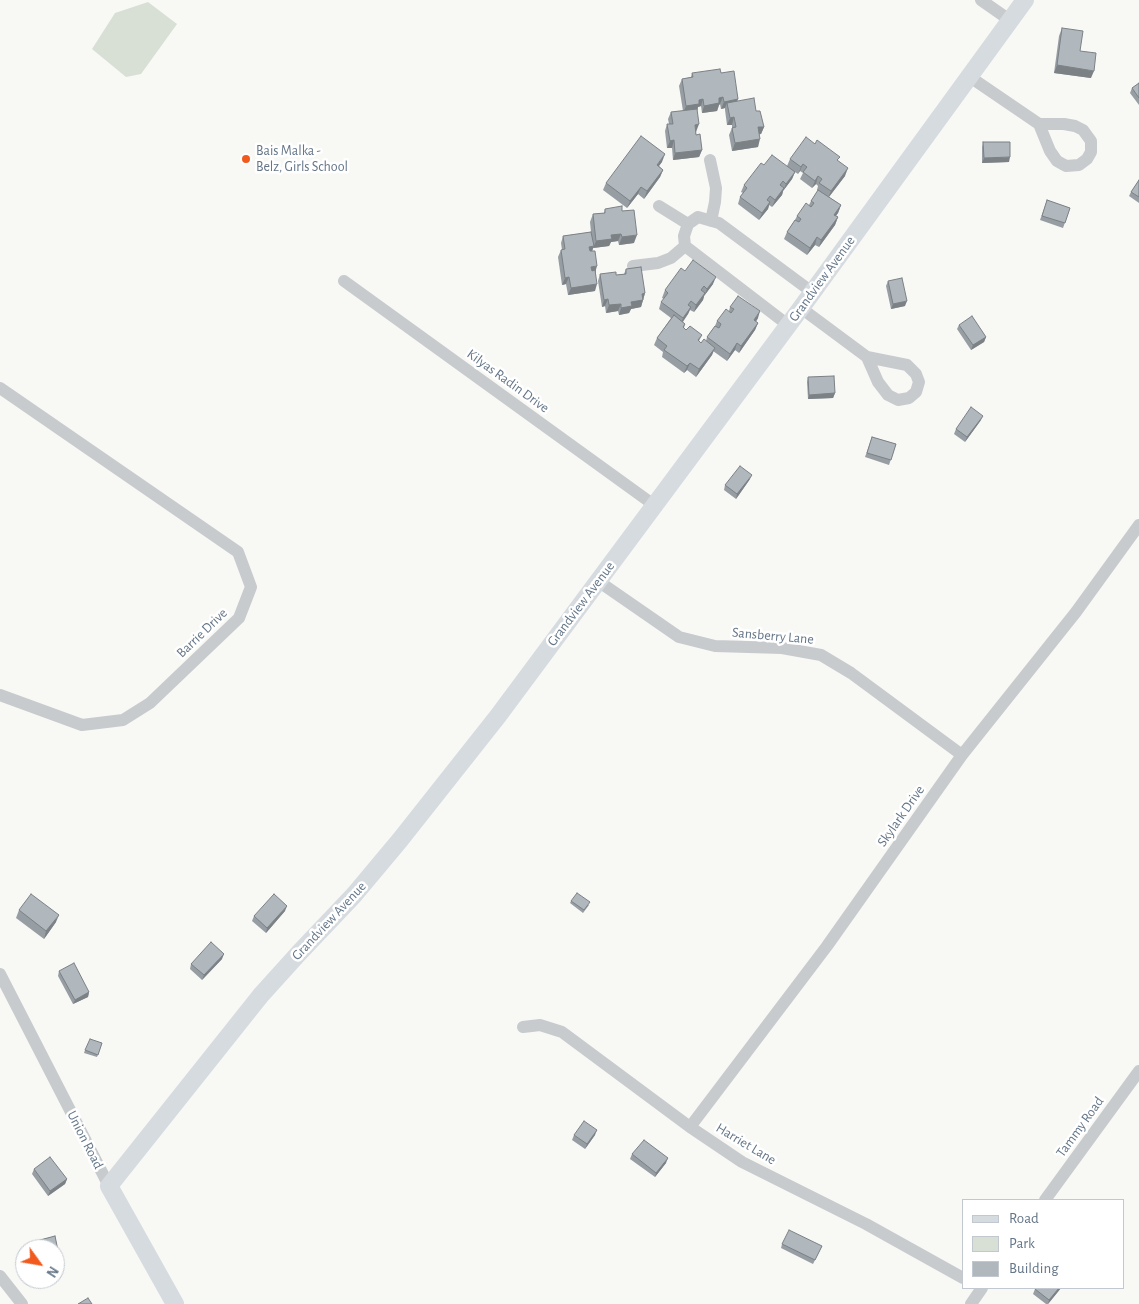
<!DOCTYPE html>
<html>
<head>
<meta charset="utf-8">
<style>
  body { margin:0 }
  #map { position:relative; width:1139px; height:1304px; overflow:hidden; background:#f8f8f5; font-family:"Alegreya Sans",sans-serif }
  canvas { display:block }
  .legend { position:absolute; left:962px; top:1199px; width:162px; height:90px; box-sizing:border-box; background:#fff; border:1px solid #c1c8cf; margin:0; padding:6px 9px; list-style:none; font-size:15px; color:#647688 }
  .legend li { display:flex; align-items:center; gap:10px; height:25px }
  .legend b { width:25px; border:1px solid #c1c8cf }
  .north { position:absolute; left:15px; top:1239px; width:50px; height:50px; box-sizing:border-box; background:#fff; border:1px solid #c1c8cf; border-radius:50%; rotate:122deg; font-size:14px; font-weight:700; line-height:20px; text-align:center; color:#647688 }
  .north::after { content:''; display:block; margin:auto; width:18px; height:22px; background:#f15a1c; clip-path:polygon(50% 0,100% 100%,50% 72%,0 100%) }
</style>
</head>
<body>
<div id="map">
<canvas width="1139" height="1304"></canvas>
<ul class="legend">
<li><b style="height:6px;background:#d6dbe0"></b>Road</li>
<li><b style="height:14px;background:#d8e0d5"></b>Park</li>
<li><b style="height:14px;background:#b0b8be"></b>Building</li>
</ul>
<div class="north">N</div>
</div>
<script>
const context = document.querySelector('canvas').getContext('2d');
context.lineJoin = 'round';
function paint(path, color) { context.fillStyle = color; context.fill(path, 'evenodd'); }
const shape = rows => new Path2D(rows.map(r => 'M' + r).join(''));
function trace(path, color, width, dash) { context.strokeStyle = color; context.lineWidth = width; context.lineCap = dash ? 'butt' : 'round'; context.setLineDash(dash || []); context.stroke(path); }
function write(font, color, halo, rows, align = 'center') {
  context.font = font + ' "Alegreya Sans",sans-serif'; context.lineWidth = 5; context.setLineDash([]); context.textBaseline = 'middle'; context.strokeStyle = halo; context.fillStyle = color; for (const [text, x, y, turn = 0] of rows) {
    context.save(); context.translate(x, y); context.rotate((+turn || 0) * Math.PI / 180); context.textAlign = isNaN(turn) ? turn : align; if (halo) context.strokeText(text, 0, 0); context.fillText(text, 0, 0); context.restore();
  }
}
paint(shape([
  [148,2,177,24,141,74,126,77,92,49,115,13]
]), '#d8e0d5');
trace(shape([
  [981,0,1011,21],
  [970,77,1039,124,1050,151,1057,161,1066,166,1079,165,1087,159,1091,152,1091,141,1083,130,1075,126,1064,124,1039,124],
  [710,160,716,188,715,202,711,221],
  [659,206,688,224],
  [633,266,658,263,671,258,685,246],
  [344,281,654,505],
  [801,308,867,357,907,365,916,374,919,382,916,392,909,398,898,400,888,395,878,382,867,357],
  [788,325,685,246,684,236,688,224,698,217,719,223,812,292],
  [0,388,238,552,251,587,239,618,150,703,123,720,82,725,0,695],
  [598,581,679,637,715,646,782,648,821,655,851,673,962,755],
  [0,974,109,1186],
  [523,1027,540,1025,562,1032,690,1127,742,1162,866,1224,963,1278],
  [690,1127,827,946,962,755,1076,612,1139,525],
  [1045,1200,1139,1071],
  [0,1276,22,1304],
  [971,1304,982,1288]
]), '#c7cbce', 12);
trace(shape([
  [175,1304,109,1186,261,995,299,953,354,895,400,840,498,716,801,308,1025,0]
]), '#d6dbe0', 18);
paint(shape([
  [1062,28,1080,51,1091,78,1054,73,1059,36],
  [692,73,721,73,738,99,737,101,756,111,764,127,761,134,759,134,758,147,732,151,729,135,732,128,732,125,727,125,725,110,725,108,721,109,720,104,719,105,717,111,702,113,701,106,698,107,697,110,696,132,696,135,702,150,699,157,673,160,672,148,667,148,665,131,667,124,669,124,668,119,671,112,683,111,679,86,682,79,691,77],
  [1139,83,1139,105,1130,93,1132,88],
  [983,142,1009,162,982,163,982,147],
  [790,159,838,161,845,176,829,197,841,205,838,213,836,216,838,217,835,225,819,247,815,245,807,255,784,239,787,232,795,220,797,216,809,205,811,201,818,191,817,190,818,186,816,184,812,188,800,179,803,173,800,171,798,174,795,172,792,179,783,191,782,195,772,207,769,205,768,209,759,220,738,204,740,197,743,193,741,192,744,185,764,165,787,166],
  [662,162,659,166,663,170,660,177,644,199,638,194,627,208,603,190,606,183],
  [1139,180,1139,203,1129,196,1131,192],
  [1047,200,1070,208,1063,228,1040,220],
  [605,209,622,211,634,243,619,245,618,241,611,242,609,246,593,248,593,247,592,251,596,271,595,291,568,295,566,284,562,285,558,257,561,250,562,250,561,243,563,236,591,232,590,222,593,214,604,213],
  [626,269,645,293,641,307,631,309,629,313,619,315,618,311,606,313,605,306,602,307,598,281,600,274,616,275,624,274],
  [685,271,713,284,704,296,703,300,694,312,690,310,688,314,683,322,685,324,684,328,686,330,702,335,699,341,701,343,706,341,707,337,715,326,717,321,729,311,730,307,758,318,756,322,758,323,755,330,739,353,735,350,727,361,713,351,712,355,696,377,687,370,684,373,662,357,663,352,654,345,657,338,671,318,659,309,661,302,664,299,662,298,665,290],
  [888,281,905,306,891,309,886,286],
  [959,325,986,337,984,342,971,350,957,329],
  [808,377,835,393,833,398,808,399,807,382],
  [981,420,965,442,954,434,956,429],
  [872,437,896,444,889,465,865,457],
  [750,479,736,499,724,490,725,485],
  [571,901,589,905,583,913,570,903],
  [19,910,56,922,44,939,16,918],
  [285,911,266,933,252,921,254,916],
  [222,959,202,980,190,969,191,964],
  [59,971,89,992,88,997,73,1004,58,976],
  [102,1043,97,1057,84,1053,85,1050],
  [574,1135,595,1135,585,1149,572,1140],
  [632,1154,666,1163,655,1177,630,1159],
  [34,1169,67,1179,65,1184,48,1196,32,1174],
  [55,1236,60,1260,58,1265,55,1266,55,1249,39,1249,38,1244,40,1240],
  [782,1244,822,1246,813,1264,781,1248],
  [1061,1288,1048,1304,1046,1304,1033,1294,1035,1289]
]), '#979ea3');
paint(shape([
  [1057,65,1094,71,1091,78,1054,73],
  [723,97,720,104,719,105,717,111,702,113,704,106,719,98],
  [703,99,701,106,698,107,697,111,683,113,686,106,699,100],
  [738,99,735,107,727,103,725,108,721,109,724,102],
  [734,117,732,125,727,125,730,118],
  [699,124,696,132,695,125],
  [758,127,764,127,761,134,756,135],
  [760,139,758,147,732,151,735,143],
  [674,140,672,148,667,148,670,141],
  [702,150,699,157,673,160,675,153],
  [665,154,662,162,654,172,657,165],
  [1010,157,1009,162,982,163,984,158],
  [803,164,800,171,798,174,801,167],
  [848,168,845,176,828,198,831,191],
  [663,170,660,177,644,199,647,191],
  [795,172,792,179,783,191,786,184],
  [818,176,816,184,812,188,815,181],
  [641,187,638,194,627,208,630,201],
  [784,188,782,195,772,207,775,200],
  [770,202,768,209,759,220,762,213],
  [841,205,838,213,831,222,834,215],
  [838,217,835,225,819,247,821,240],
  [621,234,618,241,611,242,609,246,593,248,596,241,611,235],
  [637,235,634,243,619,245,622,237],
  [817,237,815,245,807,255,810,248],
  [594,246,591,254,586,254,589,247],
  [597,266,595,273,588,274,591,267],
  [569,277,566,284,562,285,565,278],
  [716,277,713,284,704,296,707,289],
  [597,284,595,291,568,295,571,288],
  [645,293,641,307,631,309,629,313,619,315,621,308,631,302,642,294],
  [705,293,703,300,694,312,696,305],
  [608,299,605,306,602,307,604,300],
  [907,301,905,306,891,309,893,304],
  [621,304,618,311,606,313,609,305],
  [691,307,688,314,680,325,683,318],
  [760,311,758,318,751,328,754,320],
  [758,323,755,330,739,353,741,346],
  [986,337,984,342,971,350,973,345],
  [737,343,735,350,727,361,730,354],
  [715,348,712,355,696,377,699,369],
  [690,363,687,370,684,373,687,366],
  [835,393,833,398,808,399,809,395],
  [983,416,981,420,965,442,967,437],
  [752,475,750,479,736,499,737,494],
  [287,906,285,911,266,933,267,928],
  [59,915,56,922,44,939,46,931],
  [224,954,222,959,202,980,204,975],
  [89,992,88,997,73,1004,75,1000],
  [597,1130,595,1135,585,1149,587,1144],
  [668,1158,666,1163,655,1177,656,1173],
  [67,1179,65,1184,48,1196,50,1191],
  [60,1260,58,1265,55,1266,55,1261],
  [1059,1288,1061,1288,1048,1304,1049,1300]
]), '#7b8185');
const building = shape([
  [1062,28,1083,31,1080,51,1096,53,1094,71,1057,65,1062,28],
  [720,69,721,73,734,71,738,99,724,102,723,97,719,98,719,103,704,106,703,99,699,100,699,104,686,106,682,79,693,77,692,73,720,69],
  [1139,83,1139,98,1132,88,1139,83],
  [754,98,756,111,760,111,764,127,758,127,760,139,735,143,732,128,736,127,734,117,730,118,727,103,754,98],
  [697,109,699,124,695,125,696,135,700,134,702,150,675,153,674,140,670,141,667,124,673,124,671,112,697,109],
  [641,136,665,154,657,165,663,170,647,191,641,187,630,201,606,183,641,136],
  [806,137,815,144,817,140,840,157,837,160,848,168,831,191,819,183,822,179,818,176,815,181,803,172,807,167,803,164,801,167,790,159,806,137],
  [983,142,1010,142,1010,157,984,158,983,142],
  [772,155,795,172,786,184,783,181,780,185,784,188,775,200,770,196,767,200,770,202,762,213,740,197,747,188,744,185,761,163,764,165,772,155],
  [1139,180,1139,197,1131,192,1139,180],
  [818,190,841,205,834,215,838,217,821,240,817,237,810,248,787,232,795,220,799,222,801,219,797,216,806,203,811,207,814,203,811,201,818,190],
  [1047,200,1070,208,1065,223,1042,216,1047,200],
  [622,206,622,211,634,210,637,235,622,237,621,234,611,235,612,239,596,241,593,214,605,213,605,209,622,206],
  [591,232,594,246,589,247,590,251,595,251,597,266,591,267,592,271,595,270,597,284,571,288,569,277,565,278,561,250,565,249,563,236,591,232],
  [693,260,716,277,707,289,704,286,701,290,705,293,696,305,691,301,688,305,691,307,683,318,661,302,668,293,665,290,681,268,685,271,693,260],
  [641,267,645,293,642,294,643,300,631,302,632,306,621,308,621,304,609,305,608,299,604,300,600,274,616,272,616,275,626,274,626,269,641,267],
  [902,278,907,301,893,304,888,281,902,278],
  [738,296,760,311,754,320,758,323,741,346,737,343,730,354,707,337,715,326,719,328,721,324,717,321,726,309,731,313,734,309,730,307,738,296],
  [674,315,685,324,683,327,686,330,690,326,702,335,698,340,701,343,704,339,715,348,699,369,690,363,687,366,664,350,667,346,657,338,674,315],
  [972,316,986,337,973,345,959,325,972,316],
  [834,376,835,393,809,395,808,377,834,376],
  [971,407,983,416,967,437,956,429,971,407],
  [872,437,896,444,891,460,867,453,872,437],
  [740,466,752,475,737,494,725,485,740,466],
  [577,893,590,902,584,910,571,901,577,893],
  [31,894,59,915,46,931,19,910,31,894],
  [274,894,287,906,267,928,254,916,274,894],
  [211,942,224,954,204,975,191,964,211,942],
  [74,963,89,992,75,1000,59,971,74,963],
  [90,1039,102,1043,98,1055,85,1050,90,1039],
  [584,1121,597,1130,587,1144,574,1135,584,1121],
  [644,1140,668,1158,656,1173,632,1154,644,1140],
  [50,1157,67,1179,50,1191,34,1169,50,1157],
  [789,1230,822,1246,815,1260,782,1244,789,1230],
  [55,1236,60,1260,55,1261,55,1249,42,1249,40,1240,55,1236],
  [1036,1288,1059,1288,1049,1300,1035,1289,1036,1288],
  [88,1298,92,1304,78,1304,88,1298]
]);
paint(building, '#b0b8be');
trace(building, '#7b8185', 1);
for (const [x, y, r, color] of [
  [246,159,5,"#f15a1c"]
]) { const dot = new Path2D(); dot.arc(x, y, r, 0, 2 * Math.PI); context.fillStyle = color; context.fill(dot); trace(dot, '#fff', 2); }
write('14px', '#647688', '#fff', [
  ["Bais Malka -",256,151],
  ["Belz, Girls School",256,167]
], 'left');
write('14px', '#647688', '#fff', [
  ["Grandview Avenue",822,279,-54],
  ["Kilyas Radin Drive",508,381,36],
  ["Grandview Avenue",581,604,-53],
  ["Barrie Drive",202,633,-44],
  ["Sansberry Lane",773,636,5],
  ["Skylark Drive",901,816,-55],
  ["Grandview Avenue",329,921,-47],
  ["Tammy Road",1080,1127,-54],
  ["Union Road",85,1140,63],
  ["Harriet Lane",746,1144,31]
]);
</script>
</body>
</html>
